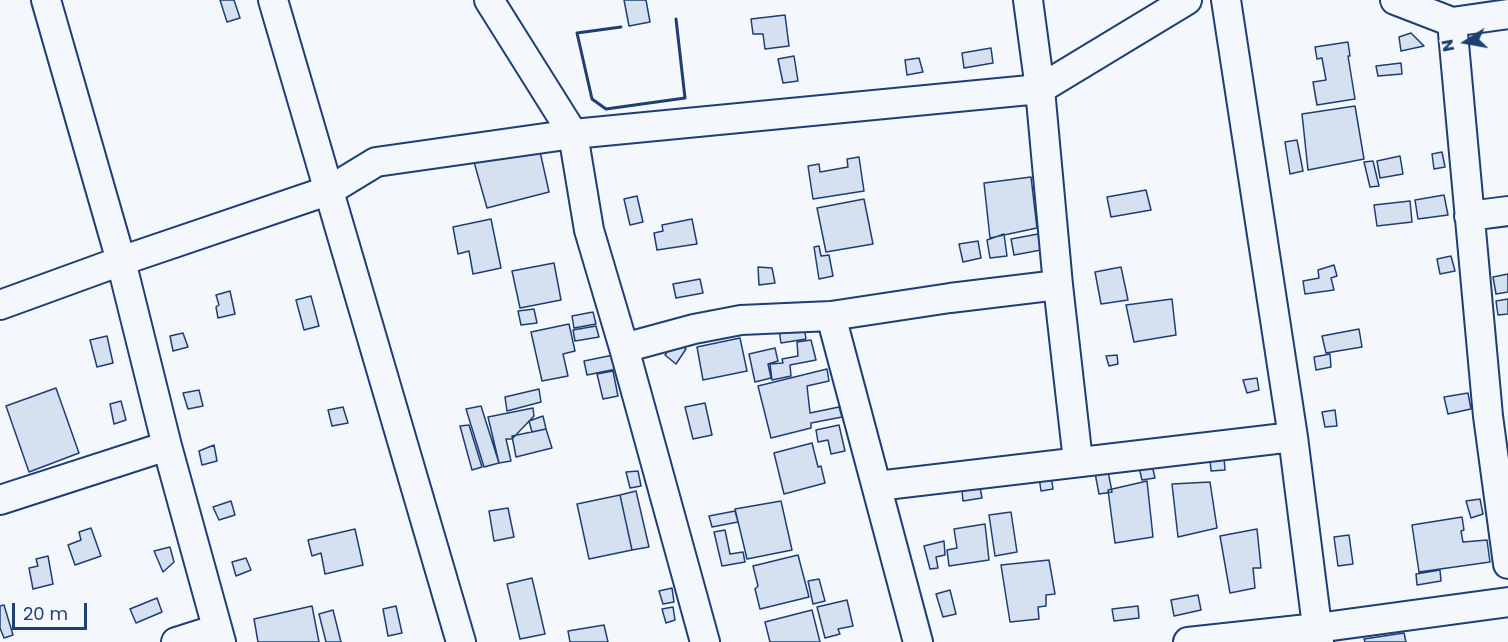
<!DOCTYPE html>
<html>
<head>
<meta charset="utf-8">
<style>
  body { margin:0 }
  #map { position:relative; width:1508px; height:642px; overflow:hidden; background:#f4f7fb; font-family:Poppins,sans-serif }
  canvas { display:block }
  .north { position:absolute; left:1436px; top:12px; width:60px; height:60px; -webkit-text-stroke:4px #f4f7fb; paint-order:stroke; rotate:259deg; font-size:16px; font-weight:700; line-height:24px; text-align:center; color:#1d3f73 }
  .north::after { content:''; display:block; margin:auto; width:21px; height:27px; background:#1d3f73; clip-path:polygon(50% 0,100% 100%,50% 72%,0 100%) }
  .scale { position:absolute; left:12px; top:603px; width:75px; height:27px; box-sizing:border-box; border:3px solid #1d3f73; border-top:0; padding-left:8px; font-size:18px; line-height:21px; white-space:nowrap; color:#1d3f73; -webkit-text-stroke:4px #f4f7fb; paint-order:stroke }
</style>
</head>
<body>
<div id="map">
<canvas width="1508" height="642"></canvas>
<div class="north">N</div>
<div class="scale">20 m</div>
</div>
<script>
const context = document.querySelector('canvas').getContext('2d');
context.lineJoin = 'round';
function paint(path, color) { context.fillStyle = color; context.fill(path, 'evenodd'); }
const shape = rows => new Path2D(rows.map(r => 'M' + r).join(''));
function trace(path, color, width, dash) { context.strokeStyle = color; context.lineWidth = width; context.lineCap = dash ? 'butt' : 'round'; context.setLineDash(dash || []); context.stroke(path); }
const building = shape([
  [220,0,234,0,240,18,227,22,220,0],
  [624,0,646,0,650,22,629,26,624,0],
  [785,15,789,46,765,49,763,34,753,34,751,19,785,15],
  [1411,33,1424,46,1401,51,1399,37,1411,33],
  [1348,42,1350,56,1348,56,1355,99,1317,105,1313,82,1326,80,1322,58,1317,59,1315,47,1348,42],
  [991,48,993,63,964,68,962,53,991,48],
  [794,56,798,81,783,83,778,59,794,56],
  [919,58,923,72,907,75,905,60,919,58],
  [1401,63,1402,74,1378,76,1376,66,1401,63],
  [1355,106,1364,159,1308,170,1302,114,1355,106],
  [1297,140,1303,171,1290,174,1285,142,1297,140],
  [539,147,549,192,487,208,474,162,539,147],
  [1442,152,1445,167,1434,169,1432,154,1442,152],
  [1400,156,1403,174,1380,178,1377,161,1400,156],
  [859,157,864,191,813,199,808,166,819,164,820,172,848,167,847,159,859,157],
  [1373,161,1379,186,1370,187,1364,162,1373,161],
  [1031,177,1037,228,990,238,984,183,1031,177],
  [1146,190,1151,210,1111,217,1107,197,1146,190],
  [1444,195,1448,215,1418,219,1415,200,1444,195],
  [637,196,643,222,630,225,624,199,637,196],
  [864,199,873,244,826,252,817,208,864,199],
  [1410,201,1412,222,1377,226,1374,205,1410,201],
  [491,219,501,268,473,274,469,251,458,254,453,227,491,219],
  [692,219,697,244,657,250,654,233,663,231,662,225,692,219],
  [1004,234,1007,256,990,258,987,240,1004,234],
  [1038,234,1041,250,1014,255,1011,239,1038,234],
  [978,241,981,258,963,262,959,244,978,241],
  [819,246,821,256,829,255,833,276,819,279,814,247,819,246],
  [1451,256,1455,271,1440,274,1437,259,1451,256],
  [554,263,561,300,520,308,512,271,554,263],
  [1334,265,1337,276,1331,278,1334,290,1305,294,1303,281,1319,278,1318,270,1334,265],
  [758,267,772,268,775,283,759,285,758,267],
  [1121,267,1128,300,1101,304,1095,272,1121,267],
  [1508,274,1508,292,1496,294,1493,277,1508,274],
  [700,279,703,293,676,298,673,284,700,279],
  [230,291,235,314,218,318,216,307,219,305,216,295,230,291],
  [311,296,319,326,304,330,296,300,311,296],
  [1172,299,1176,335,1134,342,1126,305,1172,299],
  [1508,299,1508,314,1498,315,1496,301,1508,299],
  [534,309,537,323,521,325,518,311,534,309],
  [593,312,596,324,574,328,572,316,593,312],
  [569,324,575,351,563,354,568,376,542,381,531,332,569,324],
  [596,326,599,337,575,341,573,330,596,326],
  [804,326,806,339,781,343,779,330,804,326],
  [1359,329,1362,347,1326,353,1322,336,1359,329],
  [183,333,188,347,173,351,170,336,183,333],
  [107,336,113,363,97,367,90,340,107,336],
  [740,338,747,371,703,380,697,347,740,338],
  [811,340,816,360,790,365,791,376,772,380,770,364,783,363,782,359,798,356,797,342,811,340],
  [675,341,686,349,676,364,665,355,675,341],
  [775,348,778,361,768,364,771,378,755,382,749,354,775,348],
  [623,353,626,367,587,375,584,361,623,353],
  [1330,354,1331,367,1316,370,1314,357,1330,354],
  [1117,355,1118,364,1109,366,1106,356,1117,355],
  [827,369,829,381,807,386,810,413,839,407,842,417,811,423,811,428,771,438,758,386,827,369],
  [613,371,618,396,603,399,597,374,613,371],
  [1257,378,1259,390,1247,393,1243,380,1257,378],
  [56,388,79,453,29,472,6,406,56,388],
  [539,389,541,402,507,411,505,397,539,389],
  [199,390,203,406,188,409,183,393,199,390],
  [1468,393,1471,409,1448,414,1444,397,1468,393],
  [121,401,126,420,114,424,110,404,121,401],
  [705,403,712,435,693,439,685,407,705,403],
  [481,406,499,463,484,467,466,409,481,406],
  [343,407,348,423,332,426,328,410,343,407],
  [533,408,534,416,512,439,506,439,511,461,499,463,488,417,533,408],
  [1335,410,1337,426,1325,427,1322,412,1335,410],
  [543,416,546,429,532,432,529,421,543,416],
  [469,425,482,467,472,470,460,426,469,425],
  [839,425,845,451,831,454,828,440,818,442,816,430,839,425],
  [546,429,552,448,516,457,512,436,546,429],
  [812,443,818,467,821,466,825,483,784,494,774,453,812,443],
  [214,445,217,461,202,465,199,451,214,445],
  [1224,457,1225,470,1211,471,1210,459,1224,457],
  [1151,461,1155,478,1142,480,1138,463,1151,461],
  [638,471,641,486,630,488,626,472,638,471],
  [1108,471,1112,492,1099,494,1095,473,1108,471],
  [1051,475,1053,489,1041,491,1039,477,1051,475],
  [1147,481,1153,537,1115,543,1108,490,1147,481],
  [1210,482,1217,528,1178,537,1172,484,1210,482],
  [980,487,982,498,963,501,962,490,980,487],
  [636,491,649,547,632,550,620,495,636,491],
  [620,495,632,550,589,559,577,504,620,495],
  [1480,499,1483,514,1471,518,1466,501,1480,499],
  [231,501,235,515,219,520,213,507,231,501],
  [781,501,792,550,747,559,735,509,781,501],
  [508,508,514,537,494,541,489,511,508,508],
  [735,511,738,522,712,527,709,516,735,511],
  [1011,512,1017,552,995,556,989,515,1011,512],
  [1462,517,1464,530,1461,531,1463,542,1487,540,1490,562,1419,572,1412,525,1462,517],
  [985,524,989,560,949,566,947,550,957,548,954,529,985,524],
  [91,528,101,556,75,565,68,545,81,540,79,532,91,528],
  [355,529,363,565,325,574,321,553,312,556,308,540,355,529],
  [1257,529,1261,568,1253,568,1255,588,1230,593,1220,536,1257,529],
  [725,530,730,554,743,552,745,562,722,566,714,532,725,530],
  [1349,535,1353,564,1338,566,1334,537,1349,535],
  [944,541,945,555,936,557,938,568,930,569,924,546,944,541],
  [170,547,174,562,163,572,154,551,170,547],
  [798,555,809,597,760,609,755,589,758,586,753,566,798,555],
  [48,556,53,584,33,589,29,568,38,566,36,559,48,556],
  [246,558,251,570,236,576,232,562,246,558],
  [1049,560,1055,594,1046,595,1046,606,1038,607,1039,619,1010,622,1001,565,1049,560],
  [1440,570,1441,581,1417,585,1416,574,1440,570],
  [532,578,545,634,520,639,507,584,532,578],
  [819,579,825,601,813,604,808,581,819,579],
  [672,588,674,602,663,604,659,591,672,588],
  [950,590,956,614,943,617,936,594,950,590],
  [1198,595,1201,610,1174,616,1171,600,1198,595],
  [157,598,162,612,136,623,130,609,157,598],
  [847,600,853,626,838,629,840,634,825,638,817,607,847,600],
  [4,605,13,635,4,638,0,628,0,606,4,605],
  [312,606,319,642,258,642,254,619,312,606],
  [396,606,402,633,388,636,383,609,396,606],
  [1138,606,1139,618,1114,621,1112,609,1138,606],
  [673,607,675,620,666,623,662,609,673,607],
  [333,610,341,642,326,642,319,614,333,610],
  [812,610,820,642,770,642,765,622,812,610],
  [604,625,608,642,570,642,568,631,604,625],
  [1404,633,1406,642,1365,642,1364,639,1404,633]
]);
paint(building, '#d5e0f0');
trace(building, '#1d3f73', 1.5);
const minor = shape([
  [46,0,121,261,167,446,221,642],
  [273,0,461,642],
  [489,0,573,134,589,230,624,348,705,642],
  [1028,0,1040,89,1058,285,1078,461],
  [1226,0,1293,437,1319,642],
  [1395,0,1452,22,1508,14],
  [1452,22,1488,416,1508,564],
  [1469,216,1508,211],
  [0,305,121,261,330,190,376,162,573,134,1040,89,1187,0],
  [831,316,918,642],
  [624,348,694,329,741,320,831,316,950,298,1058,285],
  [877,486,1293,437],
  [0,500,167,446],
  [176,642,217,629],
  [1188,642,1317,628,1508,602]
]);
trace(minor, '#1d3f73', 32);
trace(minor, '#f4f7fb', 28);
trace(shape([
  [621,27,577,33,592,99,606,109,685,98,676,19]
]), '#1d3f73', 3);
</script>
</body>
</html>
